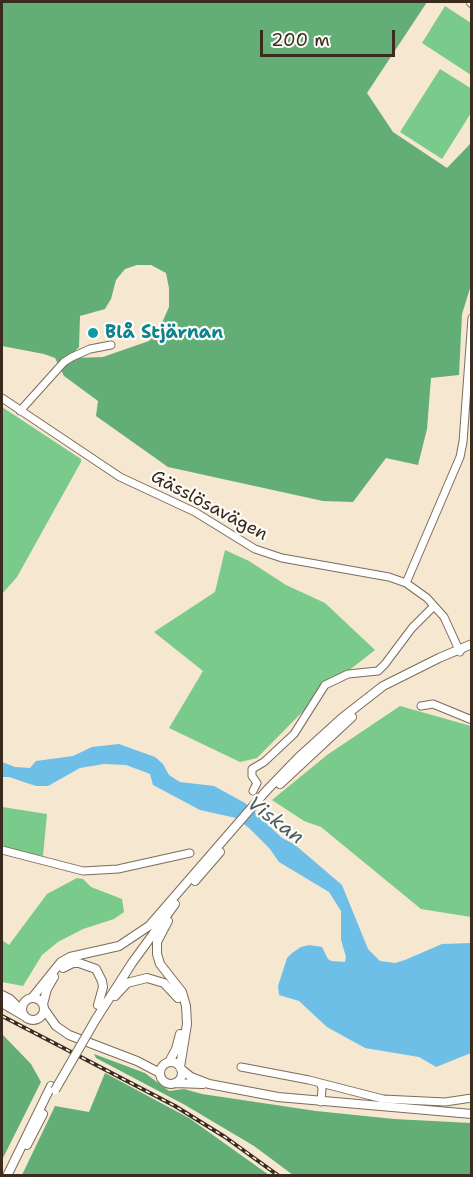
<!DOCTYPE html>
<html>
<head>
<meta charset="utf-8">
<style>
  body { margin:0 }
  #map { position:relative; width:473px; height:1177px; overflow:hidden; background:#f5e7d0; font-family:"Shantell Sans",sans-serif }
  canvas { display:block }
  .frame { position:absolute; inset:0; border:3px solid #3b2a1e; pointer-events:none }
  .scale { position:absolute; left:260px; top:30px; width:135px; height:27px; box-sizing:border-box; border:3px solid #3b2a1e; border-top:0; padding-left:8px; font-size:18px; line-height:21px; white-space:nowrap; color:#3b2a1e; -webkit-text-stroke:4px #fdfcf7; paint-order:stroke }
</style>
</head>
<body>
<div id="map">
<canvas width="473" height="1177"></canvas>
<div class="frame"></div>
<div class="scale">200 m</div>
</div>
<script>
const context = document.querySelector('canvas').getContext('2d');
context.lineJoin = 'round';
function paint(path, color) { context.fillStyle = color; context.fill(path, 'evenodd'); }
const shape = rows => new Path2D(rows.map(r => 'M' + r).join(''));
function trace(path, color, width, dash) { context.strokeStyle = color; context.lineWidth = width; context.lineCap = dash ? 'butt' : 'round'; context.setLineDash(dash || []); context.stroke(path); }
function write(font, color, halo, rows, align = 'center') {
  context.font = font + ' "Shantell Sans",sans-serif'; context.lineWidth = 4.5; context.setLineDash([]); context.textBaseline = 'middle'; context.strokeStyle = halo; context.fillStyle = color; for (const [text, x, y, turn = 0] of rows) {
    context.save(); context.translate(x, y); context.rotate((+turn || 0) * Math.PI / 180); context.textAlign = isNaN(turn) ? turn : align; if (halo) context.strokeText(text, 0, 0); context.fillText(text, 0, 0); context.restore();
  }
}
paint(shape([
  [445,6,471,23,471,75,422,43],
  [440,69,472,89,471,113,442,159,400,132],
  [2,407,81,459,81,462,17,577,2,594],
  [225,550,249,561,286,585,325,603,375,650,325,689,257,758,240,762,169,728,203,671,154,632,215,592],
  [400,706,471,726,471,917,421,909,321,827,304,821,272,800,327,755],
  [2,807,47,814,43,856,2,848],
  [77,878,83,879,91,887,122,899,124,912,114,919,83,929,58,942,42,955,23,986,2,982,2,940,9,945,47,894]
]), '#7aca8b');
paint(shape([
  [2,2,427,2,367,93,393,132,447,168,471,143,471,285,462,314,459,375,431,378,427,429,418,465,386,458,353,502,323,501,168,467,96,416,98,401,64,376,55,358,44,354,2,346],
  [137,265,151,265,166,273,169,288,169,307,161,325,149,341,103,357,75,358,74,352,79,347,80,316,105,309,111,299,116,280,125,269],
  [2,1034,31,1064,41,1082,2,1160],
  [94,1054,145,1073,169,1091,184,1089,202,1094,316,1111,394,1119,471,1123,471,1175,293,1175,254,1146,185,1105,96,1058],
  [105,1073,189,1118,269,1175,22,1175,55,1106,89,1112]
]), '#63ae77');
paint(shape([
  [119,744,155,757,163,764,169,775,180,782,214,786,245,803,282,838,294,844,342,885,368,949,380,961,395,963,405,960,442,944,471,943,471,1053,436,1067,419,1057,365,1048,327,1027,299,1001,279,995,278,986,287,958,292,953,301,947,309,945,322,947,328,959,331,961,345,962,346,957,341,940,341,911,329,892,279,862,270,849,249,828,236,818,200,810,153,785,150,774,126,765,104,764,80,768,48,786,36,786,9,777,2,777,2,762,15,767,30,768,36,761,73,756,92,747]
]), '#6dbfe8');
const minor = shape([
  [470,2,472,4],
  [2,398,120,477,195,512,255,549,282,558,389,577,406,583,427,598,444,617,460,652],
  [20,411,64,362,72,357,90,349,111,345],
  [406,583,460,457,463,442,472,318],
  [421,706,433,704,472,720],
  [253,791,257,783,252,776,252,769,264,762,294,734,325,685,348,674,378,671,385,664,412,628,434,606],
  [2,850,83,871,118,869,190,853],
  [241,1067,309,1080,383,1099,445,1102,472,1098],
  [320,1083,322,1088,321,1102]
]);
const major = shape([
  [280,784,352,717],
  [195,881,220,852],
  [168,921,157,942,157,954,160,964,182,992,186,1006,187,1024,180,1067],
  [63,968,73,963,79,963,96,969,102,981,103,987,98,1005],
  [2,995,10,999,21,1010],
  [115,996,127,983,147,978,164,983,178,998],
  '22 1009a11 11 0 1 1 22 0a11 11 0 1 1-22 0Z',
  [32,998,61,962,70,957,119,946,149,926,266,791,299,757,342,718,383,686,439,658,472,644],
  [2,1003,24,1016],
  [43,1004,47,989,54,977],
  [44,1009,56,1026,69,1035,137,1061,160,1073],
  [96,1019,132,963,175,904],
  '160 1073a11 11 0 1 1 22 0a11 11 0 1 1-22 0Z',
  [169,1062,176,1049,180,1034],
  [181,1069,191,1077,209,1084,278,1097,472,1114],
  [175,1083,203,1084],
  [27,1145,43,1114],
  [7,1176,51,1086]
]);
trace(minor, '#7c6c5c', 9);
trace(major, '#7c6c5c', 10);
trace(minor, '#fff', 7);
trace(major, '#fff', 8);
const rail = shape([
  [2,1016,175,1106,225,1137,279,1176]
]);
trace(rail, '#3b2a1e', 4);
trace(rail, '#fdfcf7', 1.5, [4.5]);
const majorBridge = shape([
  [55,1090,96,1019]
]);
trace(majorBridge, '#7c6c5c', 10, []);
trace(majorBridge, '#fff', 8);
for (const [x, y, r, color] of [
  [93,333,6,"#0f9aa8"]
]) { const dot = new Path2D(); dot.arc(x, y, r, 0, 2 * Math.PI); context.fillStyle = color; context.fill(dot); trace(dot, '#fdfcf7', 2); }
write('bold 18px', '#0d838f', '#fdfcf7', [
  ["Blå Stjärnan",105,333]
], 'left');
write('18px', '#3b2a1e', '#fdfcf7', [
  ["Gässlösavägen",209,506,28]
]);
write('italic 20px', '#4c5e65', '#fdfcf7', [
  ["Viskan",275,821,37]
]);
</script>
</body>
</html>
